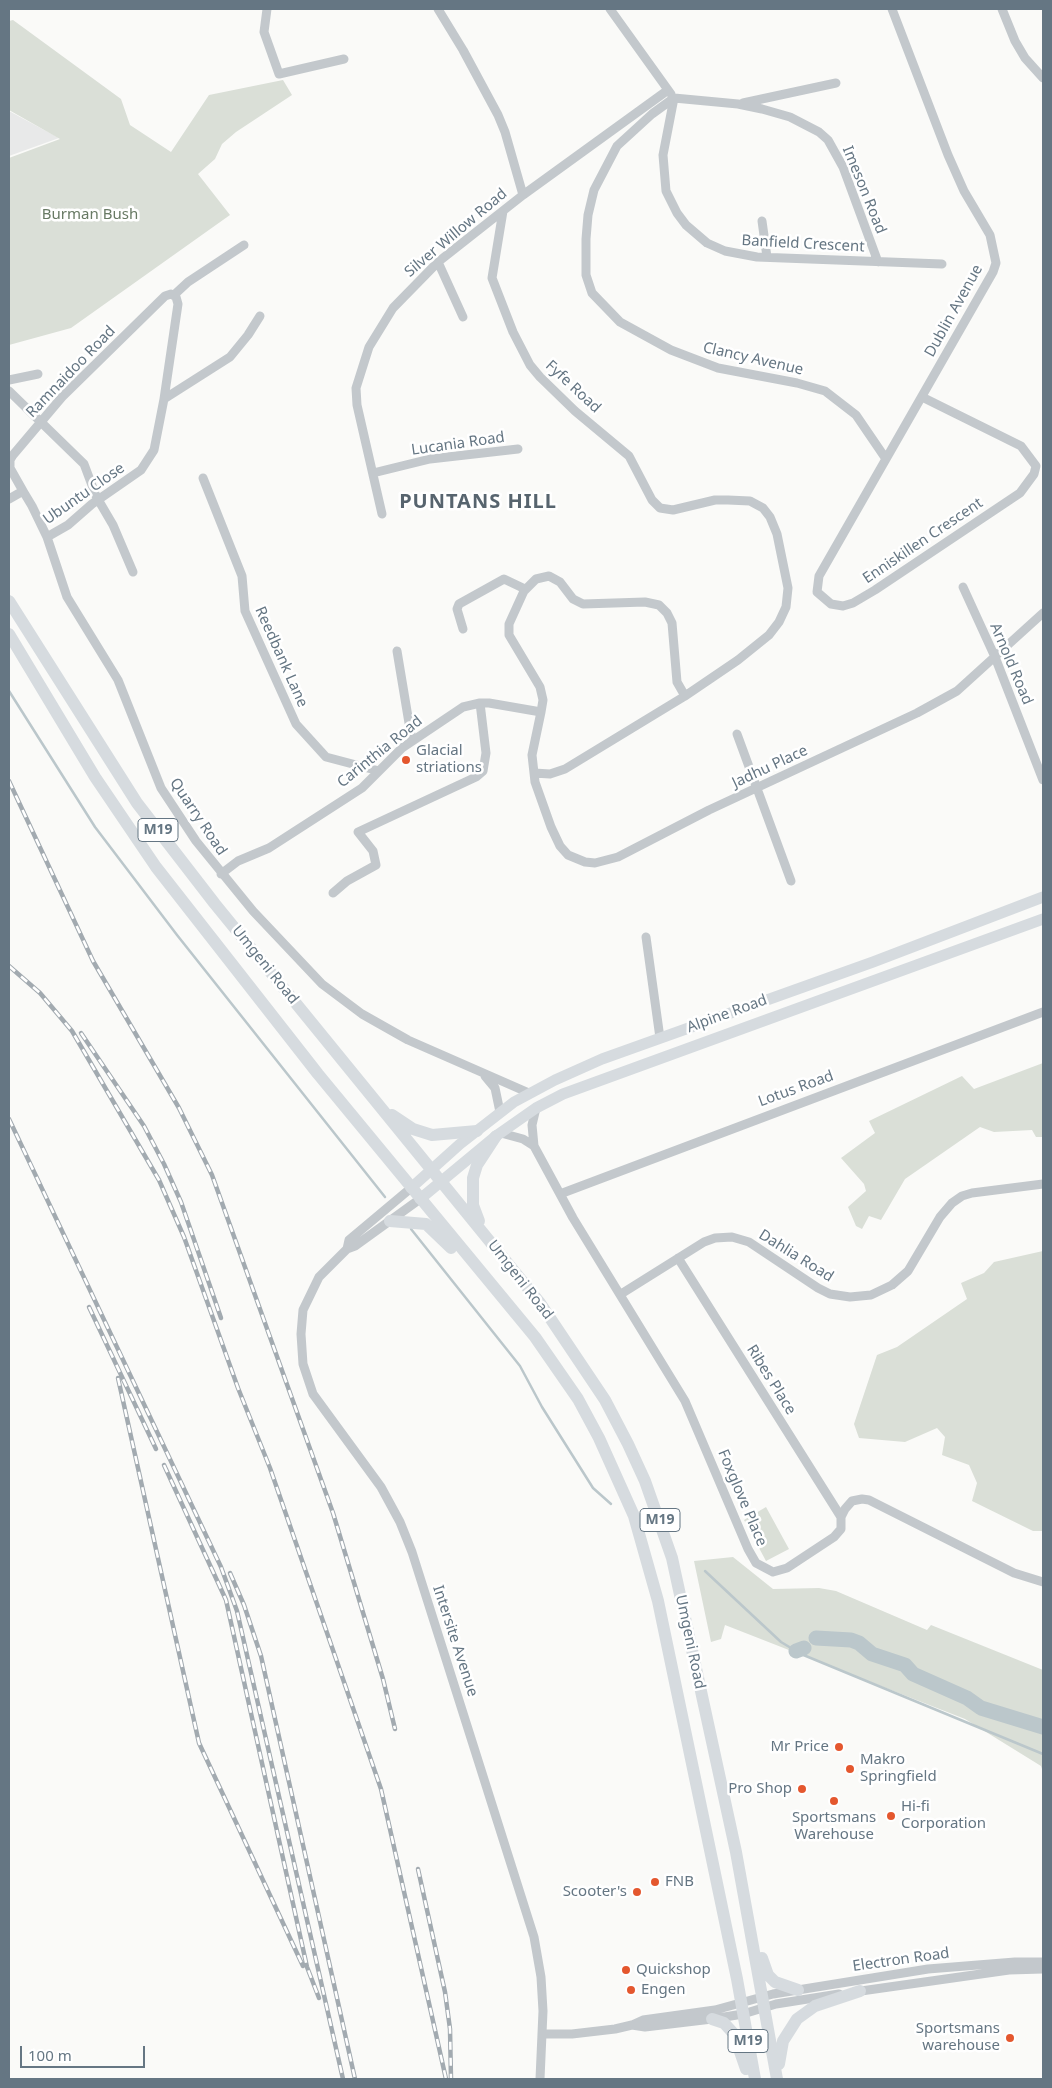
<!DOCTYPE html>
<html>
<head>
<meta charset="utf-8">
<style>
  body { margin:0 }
  #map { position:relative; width:1052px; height:2088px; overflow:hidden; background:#fafaf8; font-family:"Noto Sans",sans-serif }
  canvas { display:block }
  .frame { position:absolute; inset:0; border:10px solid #657683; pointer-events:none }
  .scale { position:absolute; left:20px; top:2046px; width:125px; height:22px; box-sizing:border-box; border:2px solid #657683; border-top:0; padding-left:6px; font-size:15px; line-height:18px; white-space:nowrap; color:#657683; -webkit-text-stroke:4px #fff; paint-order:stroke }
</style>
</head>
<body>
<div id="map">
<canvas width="1052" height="2088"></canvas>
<div class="frame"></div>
<div class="scale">100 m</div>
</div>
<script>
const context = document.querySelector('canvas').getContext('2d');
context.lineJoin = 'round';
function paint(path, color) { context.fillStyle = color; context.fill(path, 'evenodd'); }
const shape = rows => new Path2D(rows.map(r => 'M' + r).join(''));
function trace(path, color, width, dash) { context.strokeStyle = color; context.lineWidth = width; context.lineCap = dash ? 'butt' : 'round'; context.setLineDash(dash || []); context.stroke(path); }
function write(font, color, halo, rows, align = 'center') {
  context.font = font + ' "Noto Sans",sans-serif'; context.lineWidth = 5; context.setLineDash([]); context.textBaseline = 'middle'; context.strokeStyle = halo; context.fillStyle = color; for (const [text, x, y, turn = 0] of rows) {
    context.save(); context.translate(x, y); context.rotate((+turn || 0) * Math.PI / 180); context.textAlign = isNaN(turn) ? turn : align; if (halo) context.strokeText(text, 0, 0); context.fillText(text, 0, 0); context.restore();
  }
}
paint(shape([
  [9,111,59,138,9,156]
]), '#e8e9e9');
paint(shape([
  [13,20,121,99,130,125,171,152,209,95,283,80,292,95,236,132,222,144,215,159,198,174,230,215,71,328,9,345,9,158,60,139,9,110,9,21],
  [1043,1063,1043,1137,1036,1137,1032,1130,994,1132,980,1127,905,1179,881,1220,869,1216,862,1229,856,1226,848,1207,866,1191,864,1184,841,1158,875,1133,869,1121,962,1076,974,1089],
  [1043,1251,1043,1531,1033,1531,972,1501,977,1483,969,1465,942,1455,945,1437,937,1428,905,1442,859,1438,854,1424,877,1355,897,1347,967,1299,961,1283,984,1273,994,1262],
  [766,1507,789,1549,766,1561,744,1520],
  [733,1557,773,1589,819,1588,836,1591,927,1630,931,1625,1043,1670,1043,1772,1041,1766,965,1719,725,1625,721,1639,711,1642,694,1561]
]), '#dadfd7');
trace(shape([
  [9,691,95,827,177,935,385,1197],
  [411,1229,520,1366,542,1407,593,1488,611,1504],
  [705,1571,781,1642,801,1654,1043,1754]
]), '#bbc7cb', 2.5);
trace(shape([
  [816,1638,851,1640,859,1643,872,1654,905,1665,913,1674,967,1698,981,1708,1043,1727],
  [796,1651,804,1648]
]), '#bbc7cb', 15);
trace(shape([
  [267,9,264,32,279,74,344,59],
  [438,9,463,50,498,115,505,132,523,195],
  [610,9,671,94],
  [892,9,948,155,964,191,990,235,996,263,993,272,819,576,817,592,831,604,843,606,853,603,875,590,1020,493,1034,474,1036,466,1021,446,922,397],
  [1002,9,1015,41,1025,58,1043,78],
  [674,98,652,114,617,146,594,190,588,215,586,239,586,275,592,293,620,322,671,350,718,368,797,383,825,391,856,415,886,459],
  [674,98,663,155,666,191,677,213,686,225,707,243,725,251,757,257,942,264],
  [674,98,738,104,762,109,790,117,819,132,828,140,843,167,878,262],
  [743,103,836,83],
  [503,211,492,278,513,332,530,365,540,377,575,411,629,456,652,500,660,508,673,510,715,500,728,500,750,501,763,508,770,517,777,534,788,588,786,607,779,622,769,635,738,660,685,696,565,769,550,774,534,773],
  [762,221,767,257],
  [438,262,463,317],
  [174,295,188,282,244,245],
  [9,380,38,374],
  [9,391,84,464,96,496,113,525,133,572],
  [373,473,430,459,518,449],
  [203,478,242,576,245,611,296,724,326,757,379,771],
  [23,491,10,468,10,460,13,455,62,397,165,296,171,294,176,297,178,304,164,399],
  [9,499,23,491,32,506,47,537,67,597,118,680,161,788,196,841,253,911,322,984,362,1014,408,1040,529,1093],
  [382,514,357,405,356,388,369,347,393,308,438,262,523,195,668,90],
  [47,537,68,525,92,504,141,470,154,450,164,399,230,357,248,335,260,316],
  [963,587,995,657,1043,780],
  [463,629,457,609,459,604,504,579,525,589],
  [397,651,412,741],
  [685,696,677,682,672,623,667,613,659,605,645,602,583,604,573,599,560,582,549,576,536,579,524,591,509,624,509,635,540,687,543,700,541,712,532,755,535,782,551,827,560,846,568,855,585,862,595,863,618,857,709,810,917,713,957,691,1043,613],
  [737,734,791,881],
  [221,874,238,861,269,848,362,788,402,748,463,707,480,703,489,703,541,712],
  [333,893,347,881,376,865,373,851,358,832,476,777,483,771,486,753,480,703],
  [646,937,660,1038],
  [485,1076,495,1088,500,1112],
  [536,1108,532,1125,534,1146,573,1218,685,1401,748,1549,756,1563,773,1572,787,1568,834,1537,841,1529,841,1517,845,1509,852,1501,862,1499,869,1500,1014,1573,1043,1582],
  [501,1133,523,1139,534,1146],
  [560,1194,1043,1012],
  [420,1199,355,1246,347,1249,319,1277,303,1310,301,1334,303,1364,313,1394,381,1487,400,1522,412,1552,534,1937,541,1977,543,2011,540,2079],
  [347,1249,349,1240,411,1188],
  [678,1258,841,1517],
  [621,1294,704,1242,715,1238,732,1237,749,1242,818,1288,830,1294,850,1297,871,1295,892,1285,908,1271,940,1217,952,1203,962,1196,972,1193,1043,1184],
  [854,1992,1009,1970,1043,1969],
  [632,2025,645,2027,712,2019,743,2014,776,2004,839,1994],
  [543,2034,572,2034,615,2029,632,2025,643,2020,715,2010,773,1994,928,1969,1015,1962,1043,1962]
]), '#c3c8cc', 9);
trace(shape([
  [411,1188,460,1144,514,1102,555,1080,602,1059,873,962,1043,897],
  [420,1199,496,1136,536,1108,563,1094,1043,919]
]), '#d6dbdf', 11);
trace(shape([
  [9,601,137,803,215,904,540,1303,605,1400,628,1444,645,1481,672,1558,736,1852,777,2079],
  [9,634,95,777,156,867,318,1074,535,1337,578,1399,599,1438,634,1516,658,1601,737,1979,755,2079],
  [392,1115,413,1129,432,1135,477,1131],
  [390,1221,426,1224,451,1248],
  [479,1221,473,1205,473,1178,477,1165,496,1136],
  [762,1958,768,1975,775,1982,798,1990],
  [712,2019,724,2023,734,2034,746,2069],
  [779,2064,783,2041,797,2019,815,2006,860,1991]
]), '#d6dbdf', 12);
const rail = shape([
  [9,781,93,961,179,1108,212,1175,333,1513,383,1679,395,1729],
  [9,966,40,993,72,1031,159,1180,184,1237,238,1388,270,1468,381,1789,446,2079],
  [81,1033,144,1126,164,1164,181,1202,221,1318],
  [9,1119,221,1567,237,1611,343,2079],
  [89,1307,156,1449],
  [118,1378,199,1743,303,1966],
  [164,1465,226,1600,307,1967,319,1998],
  [230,1573,244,1605,261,1656,355,2079],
  [418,1869,445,1992,450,2029,451,2079]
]);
trace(rail, '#a2aab0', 4.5);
trace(rail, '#fff', 2.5, [8]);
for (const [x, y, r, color] of [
  [406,760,5,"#e4572e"],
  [839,1747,5,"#e4572e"],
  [850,1769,5,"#e4572e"],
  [802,1789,5,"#e4572e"],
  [834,1801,5,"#e4572e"],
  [891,1816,5,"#e4572e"],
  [655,1882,5,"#e4572e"],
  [637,1892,5,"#e4572e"],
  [626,1970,5,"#e4572e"],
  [631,1990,5,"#e4572e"],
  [1010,2038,5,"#e4572e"]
]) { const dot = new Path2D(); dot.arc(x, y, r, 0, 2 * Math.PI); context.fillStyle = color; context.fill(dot); trace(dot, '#fff', 2); }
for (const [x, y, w] of [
  [158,830,40],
  [660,1520,40],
  [748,2041,40]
]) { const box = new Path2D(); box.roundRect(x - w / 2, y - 11.5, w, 23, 4); context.fillStyle = '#fff'; context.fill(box); trace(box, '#657683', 1); }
write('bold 14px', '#657683', null, [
  ["M19",158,830],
  ["M19",660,1520],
  ["M19",748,2041]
]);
write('15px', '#657683', '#fff', [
  ["Imeson Road",864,190,68],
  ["Silver Willow Road",456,233,-40],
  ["Banfield Crescent",803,244,3],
  ["Dublin Avenue",954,311,-61],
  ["Clancy Avenue",753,359,13],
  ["Ramnaidoo Road",71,372,-46],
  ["Fyfe Road",573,387,43],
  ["Lucania Road",458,444,-8],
  ["Ubuntu Close",84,494,-35],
  ["Enniskillen Crescent",923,541,-34],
  ["Reedbank Lane",281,657,66],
  ["Arnold Road",1011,664,67],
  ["Carinthia Road",380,752,-39],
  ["Jadhu Place",770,767,-25],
  ["Quarry Road",198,817,56],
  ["Umgeni Road",265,965,51],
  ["Alpine Road",727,1014,-20],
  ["Lotus Road",796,1089,-20],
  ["Dahlia Road",796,1256,32],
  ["Umgeni Road",520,1280,52],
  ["Ribes Place",771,1380,58],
  ["Foxglove Place",742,1498,67],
  ["Intersite Avenue",455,1641,72],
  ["Umgeni Road",690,1642,78],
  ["Electron Road",901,1960,-8]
]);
write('15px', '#687a64', '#fff', [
  ["Burman Bush",90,215]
]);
write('15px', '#657683', '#fff', [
  ["Glacial",416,751],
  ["striations",416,768],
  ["Mr Price",829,1747,"right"],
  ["Makro",860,1760],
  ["Springfield",860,1777],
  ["Pro Shop",792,1789,"right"],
  ["Hi-fi",901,1807],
  ["Corporation",901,1824],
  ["Sportsmans",834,1818,"center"],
  ["Warehouse",834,1835,"center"],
  ["FNB",665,1882],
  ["Scooter's",627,1892,"right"],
  ["Quickshop",636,1970],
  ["Engen",641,1990],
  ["Sportsmans",1000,2029,"right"],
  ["warehouse",1000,2046,"right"]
], 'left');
context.letterSpacing = '1px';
write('bold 20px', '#57646e', '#fff', [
  ["PUNTANS HILL",478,502]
]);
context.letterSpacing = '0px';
</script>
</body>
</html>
